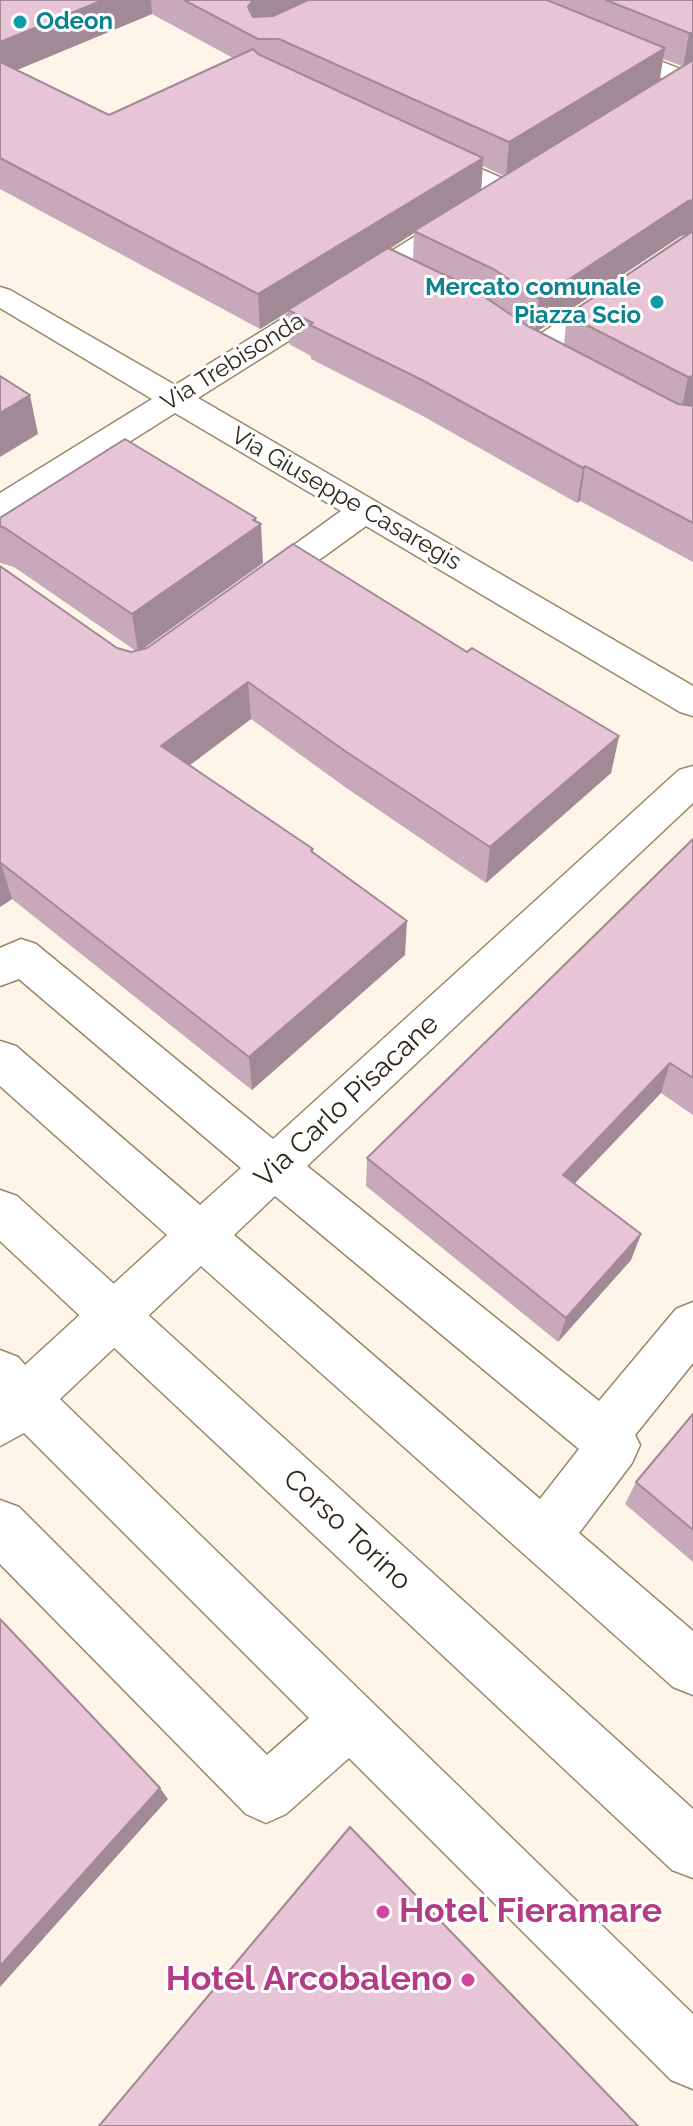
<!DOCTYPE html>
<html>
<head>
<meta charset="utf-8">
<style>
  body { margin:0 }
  canvas { display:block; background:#fef4e8 }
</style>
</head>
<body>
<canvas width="693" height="2126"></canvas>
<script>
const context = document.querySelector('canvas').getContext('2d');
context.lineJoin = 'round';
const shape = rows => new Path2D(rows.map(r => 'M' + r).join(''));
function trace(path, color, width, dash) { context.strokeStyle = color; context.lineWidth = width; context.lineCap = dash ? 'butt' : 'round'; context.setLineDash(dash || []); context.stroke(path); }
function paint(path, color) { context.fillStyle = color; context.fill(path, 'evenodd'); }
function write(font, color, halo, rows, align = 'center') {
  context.font = font + ' Raleway,sans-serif'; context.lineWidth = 6; context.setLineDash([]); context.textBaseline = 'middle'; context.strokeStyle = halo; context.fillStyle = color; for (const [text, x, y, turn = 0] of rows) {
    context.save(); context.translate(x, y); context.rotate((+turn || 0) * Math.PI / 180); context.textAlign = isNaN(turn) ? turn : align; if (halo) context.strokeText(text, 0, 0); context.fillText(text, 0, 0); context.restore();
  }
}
const minor = shape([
  [607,40,693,74,693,91,598,52,595,47,598,42,607,40],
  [428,146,518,185,522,191,518,197,508,199,498,197,418,160,415,154,418,148,428,146],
  [466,209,476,211,480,217,476,223,198,398,693,686,693,716,680,712,366,526,272,594,260,598,248,594,242,586,248,578,341,511,175,413,12,516,0,519,0,493,152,399,0,308,0,287,10,290,175,385,456,211,466,209],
  [693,235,693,257,546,357,535,360,524,357,520,351,524,345,683,238,693,235],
  [693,766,693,803,307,1166,599,1401,676,1309,693,1302,693,1363,635,1435,640,1445,632,1463,579,1533,693,1631,693,1695,673,1687,201,1266,60,1399,693,2014,693,2089,671,2080,349,1758,286,1814,266,1823,246,1814,0,1564,0,1500,19,1507,267,1755,309,1718,24,1433,0,1446,0,1350,18,1357,25,1365,167,1235,0,1086,0,1041,16,1046,200,1205,241,1168,19,979,0,986,0,948,21,939,36,944,273,1139,679,770,693,766],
  [275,1196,579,1449,540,1499,234,1235,275,1196]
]);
const major = shape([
  [0,1190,17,1196,693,1809,693,1878,672,1870,0,1241,0,1190]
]);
trace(minor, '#9c8569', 3);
trace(major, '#9c8569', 3);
paint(minor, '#fff');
paint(major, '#fff');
paint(shape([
  [0,0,693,0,693,562,580,501,577,503,421,415,311,359,311,356,289,344,288,312,260,329,0,189],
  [152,14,233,58,109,115,17,70],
  [663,59,682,66,660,80],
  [483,166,504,176,481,190],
  [414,233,413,260,390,249],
  [688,234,567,315,564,344,538,331,681,236],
  [0,518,257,522,263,563,143,649,467,652,619,736,611,773,486,883,345,787,251,719,189,766,313,849,313,853,405,955,252,1090,12,899,0,907,0,566,117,648,131,652,136,651,14,567,0,563],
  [693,839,693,1115,661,1093,574,1184,641,1234,631,1260,558,1342,366,1186,367,1158],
  [693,1414,693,1562,625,1504,636,1482]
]), '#c8a9b9');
paint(shape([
  [103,0,151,0,152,14,0,77,0,42],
  [255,0,325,0,254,34,248,7,252,1],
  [689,33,693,33,693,65,683,67],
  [665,48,659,82,506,177,509,142],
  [483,158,481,192,414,231,414,233,290,311,288,310,288,312,260,329,258,294],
  [693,200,693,233,681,236,535,333,539,299,688,201],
  [693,376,693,409,681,412,688,377],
  [30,395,38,434,0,457,0,413],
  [585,466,580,501,577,503,583,468],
  [256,518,257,527,261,524,263,563,138,652,132,614],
  [248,682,251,719,166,783,161,746],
  [619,736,611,773,486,883,490,847],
  [1,863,12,899,0,907,0,864],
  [407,921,405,955,252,1090,249,1057],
  [670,1063,661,1093,556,1203,563,1175],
  [641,1234,631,1260,558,1342,566,1318],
  [160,1788,168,1799,0,1987,0,1966]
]), '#a28996');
const building = shape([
  [0,0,103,0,0,42,0,0],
  [184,0,255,0,252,1,248,7,253,17,273,16,308,0,547,0,665,48,509,142,279,39,258,39,184,0],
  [606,0,693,0,693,33,689,33,606,0],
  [253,49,258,54,483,158,258,294,0,158,0,62,109,115,253,49],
  [693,60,693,200,688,201,539,299,495,270,414,231,693,60],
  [693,231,693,376,688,377,567,315,693,231],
  [388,248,470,287,526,325,678,404,693,406,693,523,585,466,583,468,422,380,310,325,313,323,288,310,388,248],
  [0,376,30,395,0,413,0,376],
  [125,439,256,518,253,520,261,524,132,614,5,528,0,526,0,518,125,439],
  [293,544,467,652,472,648,619,736,490,847,345,751,248,682,161,746,313,849,311,851,407,921,249,1057,1,863,0,864,0,566,117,648,131,652,147,648,293,544],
  [693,839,693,1078,670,1063,563,1175,641,1234,566,1318,367,1158,693,839],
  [693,1414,693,1530,636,1482,693,1414],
  [0,1619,160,1788,0,1966,0,1619],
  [350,1827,638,2126,99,2126,350,1827]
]);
paint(building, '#e8c4d7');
trace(building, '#a28996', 2);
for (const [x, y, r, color] of [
  [20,22,8,"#0f9aa8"],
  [657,302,8,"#0f9aa8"],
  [383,1912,8,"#d1479c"],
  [468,1980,8,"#d1479c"]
]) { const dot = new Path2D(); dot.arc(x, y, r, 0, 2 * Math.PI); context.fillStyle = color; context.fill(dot); trace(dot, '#fff', 3); }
write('bold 24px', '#0d838f', '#fff', [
  ["Odeon",36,22],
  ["Mercato comunale",641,288,"right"],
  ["Piazza Scio",641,316,"right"]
], 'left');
write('24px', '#2f261a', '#fff', [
  ["Via Trebisonda",233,362,-32],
  ["Via Giuseppe Casaregis",346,499,30]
]);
write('28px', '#2f261a', '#fff', [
  ["Via Carlo Pisacane",347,1101,-43],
  ["Corso Torino",347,1530,43]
]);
write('bold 34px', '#b23c85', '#fff', [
  ["Hotel Fieramare",399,1912],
  ["Hotel Arcobaleno",452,1980,"right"]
], 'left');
</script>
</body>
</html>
